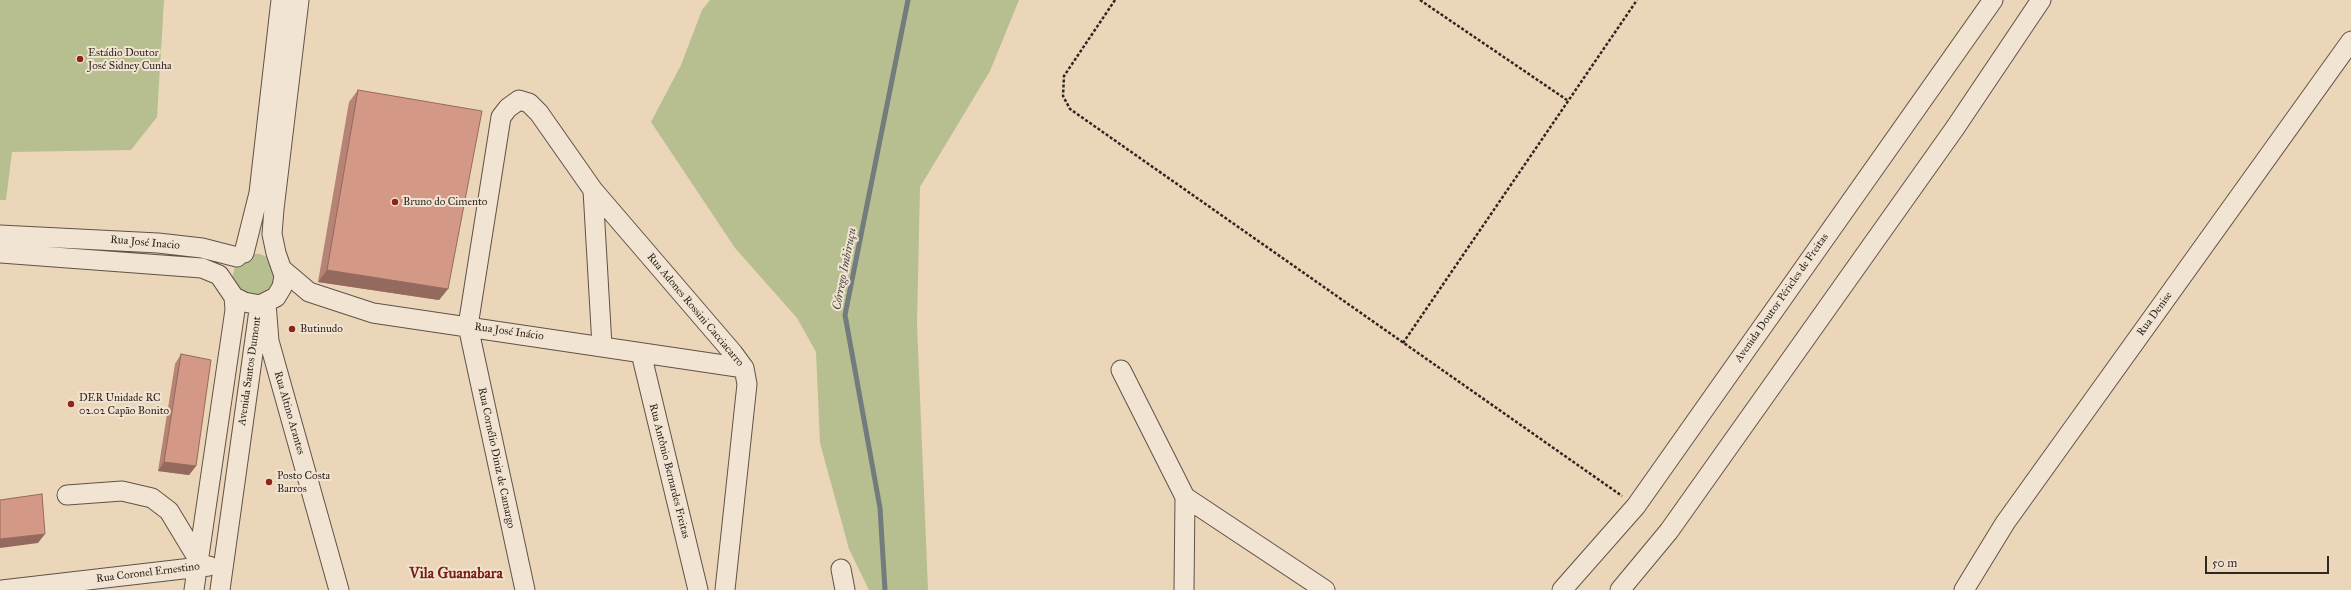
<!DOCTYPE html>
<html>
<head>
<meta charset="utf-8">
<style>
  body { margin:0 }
  #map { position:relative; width:2351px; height:590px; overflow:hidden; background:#ebd6ba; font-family:"IM FELL Great Primer",serif }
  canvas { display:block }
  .scale { position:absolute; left:2205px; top:556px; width:124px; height:18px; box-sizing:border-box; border:2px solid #322620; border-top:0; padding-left:5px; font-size:12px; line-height:14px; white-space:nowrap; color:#322620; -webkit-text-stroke:3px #f2e4d2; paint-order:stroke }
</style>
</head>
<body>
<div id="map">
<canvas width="2351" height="590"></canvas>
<div class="scale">50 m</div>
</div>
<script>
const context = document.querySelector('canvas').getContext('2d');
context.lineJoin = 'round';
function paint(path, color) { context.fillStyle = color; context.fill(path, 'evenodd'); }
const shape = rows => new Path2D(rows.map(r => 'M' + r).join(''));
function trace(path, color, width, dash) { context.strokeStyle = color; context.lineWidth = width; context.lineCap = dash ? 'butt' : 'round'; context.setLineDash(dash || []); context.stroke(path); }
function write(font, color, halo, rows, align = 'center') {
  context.font = font + ' "IM FELL Great Primer",serif'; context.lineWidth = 4; context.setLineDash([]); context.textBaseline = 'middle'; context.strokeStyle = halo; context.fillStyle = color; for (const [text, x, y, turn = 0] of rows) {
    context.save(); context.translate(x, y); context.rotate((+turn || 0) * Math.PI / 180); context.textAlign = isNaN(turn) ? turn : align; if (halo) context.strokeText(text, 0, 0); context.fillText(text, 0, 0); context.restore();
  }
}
paint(shape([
  [0,0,164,0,157,117,131,150,12,152,6,200,0,200],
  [710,0,1019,0,990,71,920,187,917,324,928,590,869,590,849,549,820,443,816,352,797,318,735,248,651,122,681,65,702,10],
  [252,254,260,254,273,260,277,291,245,299,232,279,233,274,236,264]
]), '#b7be90');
trace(shape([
  [885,590,880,508,845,315,908,0]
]), '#727c7d', 5);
const minor = shape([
  [593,190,602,346],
  [0,235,158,243,202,248,237,257],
  [0,253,202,268,219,275,234,297,244,302,260,305,276,297,282,287,284,276,276,253,272,234,274,209,299,0],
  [244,253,259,193,281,0],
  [283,270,309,292,373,313,744,368],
  [266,303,269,341,339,590],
  [641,353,698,590],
  [1121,370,1185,497,1184,590],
  [67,495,122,491,152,498,169,511,198,559],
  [1185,497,1325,590],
  [841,569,845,590],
  [2,590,209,566],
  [194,590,235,310,234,297],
  [220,590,259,310],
  [525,590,468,326,501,117,508,108,519,100,529,103,539,113,593,190,733,353,744,368,747,384,725,590],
  [1562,590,1636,506,1993,0],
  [1620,590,1669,531,1955,128,2041,0],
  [1964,590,2005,523,2351,41]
]);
trace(minor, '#605246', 21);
trace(shape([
  [1115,0,1064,76,1063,96,1070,109,1622,496],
  [1420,0,1567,100],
  [1403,343,1637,0]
]), '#322620', 2.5, [3, 2]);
trace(minor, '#f2e4d2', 19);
paint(shape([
  [358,90,448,289,439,300,318,282,349,102],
  [181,354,196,466,189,475,158,471,175,364]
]), '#b68374');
paint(shape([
  [327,270,448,289,439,300,318,282],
  [164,462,196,466,189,475,158,471],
  [45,534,38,543,0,548,0,539]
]), '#946a5e');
const building = shape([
  [358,90,482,111,448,289,327,270,358,90],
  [181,354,211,360,196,466,164,462,181,354],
  [42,494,45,534,0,539,0,500,42,494]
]);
paint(building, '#d49887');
trace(building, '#946a5e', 1);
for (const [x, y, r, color] of [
  [80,59,4,"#8f2418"],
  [395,202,4,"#8f2418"],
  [292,329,4,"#8f2418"],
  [71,404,4,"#8f2418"],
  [269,482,4,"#8f2418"]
]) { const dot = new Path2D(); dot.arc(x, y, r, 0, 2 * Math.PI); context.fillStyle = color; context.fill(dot); trace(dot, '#f2e4d2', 1.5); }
write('11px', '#322620', '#f2e4d2', [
  ["Estádio Doutor",88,53],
  ["José Sidney Cunha",88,66],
  ["Bruno do Cimento",403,202],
  ["Butinudo",300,329],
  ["DER Unidade RC",79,398],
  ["02.02 Capão Bonito",79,411],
  ["Posto Costa",277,476],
  ["Barros",277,489]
], 'left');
write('11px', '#322620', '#f2e4d2', [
  ["Rua José Inacio",145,243,5],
  ["Avenida Doutor Péricles de Freitas",1782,298,-55],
  ["Rua Adones Rossini Cacciacarro",695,310,50],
  ["Rua Denise",2155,314,-54],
  ["Rua José Inácio",509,332,8],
  ["Avenida Santos Dumont",250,371,-82],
  ["Rua Altino Arantes",289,413,74],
  ["Rua Cornélio Diniz de Camargo",496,458,78],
  ["Rua Antônio Bernardes Freitas",669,471,76],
  ["Rua Coronel Ernestino",148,573,-7]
]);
write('italic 12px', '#4d4a47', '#f2e4d2', [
  ["Córrego Imbiruçu",845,269,-79]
]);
write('bold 15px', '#7a1f14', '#f2e4d2', [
  ["Vila Guanabara",456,574]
]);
</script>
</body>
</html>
